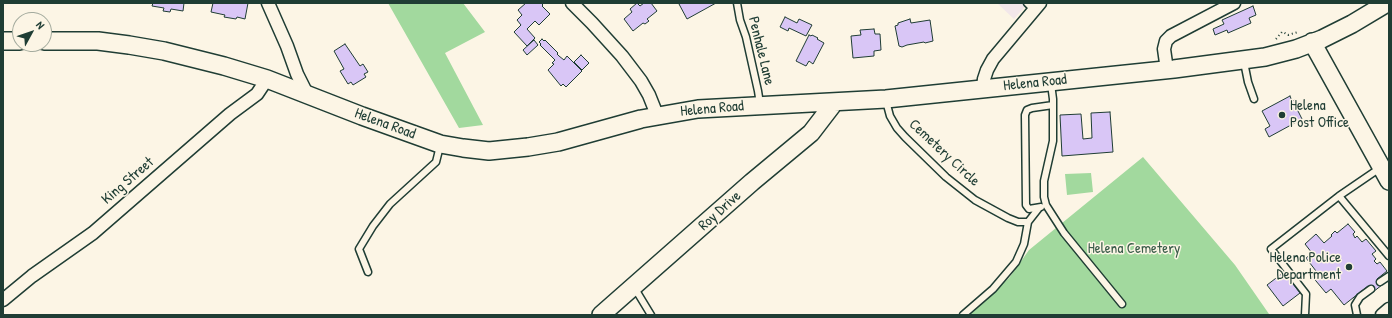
<!DOCTYPE html>
<html>
<head>
<meta charset="utf-8">
<style>
  body { margin:0 }
  #map { position:relative; width:1392px; height:318px; overflow:hidden; background:#fcf5e5; font-family:"Patrick Hand",sans-serif }
  canvas { display:block }
  .frame { position:absolute; inset:0; border:4px solid #1f3d34; pointer-events:none }
  .north { position:absolute; left:12px; top:12px; width:40px; height:40px; box-sizing:border-box; background:#fcf5e5; border:1px solid #a4ab9e; border-radius:50%; rotate:50deg; font-size:11px; font-weight:700; line-height:16px; text-align:center; color:#1f3d34 }
  .north::after { content:''; display:block; margin:auto; width:14px; height:18px; background:#1f3d34; clip-path:polygon(50% 0,100% 100%,50% 72%,0 100%) }
</style>
</head>
<body>
<div id="map">
<canvas width="1392" height="318"></canvas>
<div class="frame"></div>
<div class="north">N</div>
</div>
<script>
const context = document.querySelector('canvas').getContext('2d');
context.lineJoin = 'round';
function paint(path, color) { context.fillStyle = color; context.fill(path, 'evenodd'); }
const shape = rows => new Path2D(rows.map(r => 'M' + r).join(''));
function trace(path, color, width, dash) { context.strokeStyle = color; context.lineWidth = width; context.lineCap = dash ? 'butt' : 'round'; context.setLineDash(dash || []); context.stroke(path); }
function write(font, color, halo, rows, align = 'center') {
  context.font = font + ' "Patrick Hand",sans-serif'; context.lineWidth = 3; context.setLineDash([]); context.textBaseline = 'middle'; context.strokeStyle = halo; context.fillStyle = color; for (const [text, x, y, turn = 0] of rows) {
    context.save(); context.translate(x, y); context.rotate((+turn || 0) * Math.PI / 180); context.textAlign = isNaN(turn) ? turn : align; if (halo) context.strokeText(text, 0, 0); context.fillText(text, 0, 0); context.restore();
  }
}
paint(shape([
  [997,3,1028,3,1014,19]
]), '#f2e7ea');
paint(shape([
  [388,3,463,3,485,32,445,53,483,125,459,128],
  [1143,157,1235,265,1269,314,1268,315,966,315,1009,278,1029,250],
  [1091,173,1093,192,1067,195,1065,174]
]), '#a2d99e');
const building = shape([
  [153,3,184,3,183,11,171,9,170,12,163,11,164,8,152,6,153,3],
  [213,3,248,3,245,19,237,17,236,19,224,17,225,15,211,12,213,3],
  [526,3,541,3,543,5,542,6,550,14,539,25,535,21,527,29,535,38,527,46,514,32,521,25,517,20,522,15,518,10,526,3],
  [637,3,640,6,644,3,651,3,657,11,647,19,649,21,645,24,643,23,633,31,624,19,632,12,630,9,637,3],
  [681,3,716,3,687,19,679,4,681,3],
  [1253,6,1256,15,1249,18,1251,23,1228,33,1227,30,1215,35,1213,29,1224,24,1222,20,1253,6],
  [785,17,797,23,799,19,812,25,806,36,789,28,788,31,780,27,785,17],
  [910,19,911,23,930,20,933,41,925,43,924,42,907,45,902,47,899,46,895,26,898,25,898,23,910,19],
  [874,29,875,34,880,34,881,50,874,51,874,56,853,58,851,36,861,35,860,30,874,29],
  [809,35,811,36,812,35,818,38,817,39,824,43,813,64,809,61,806,66,796,61,809,35],
  [542,39,544,41,545,40,558,53,557,54,559,56,564,60,567,56,582,71,566,87,563,84,561,86,548,70,554,64,552,63,555,60,540,45,541,44,539,42,542,39],
  [534,40,538,45,527,55,523,50,534,40],
  [345,44,360,66,363,64,368,72,364,74,366,77,353,85,351,82,348,84,340,71,344,69,334,51,345,44],
  [581,55,589,63,582,70,574,62,581,55],
  [1290,96,1292,101,1295,100,1298,106,1296,107,1302,119,1269,137,1265,129,1270,126,1262,111,1290,96],
  [1110,112,1113,152,1062,156,1060,115,1081,114,1083,139,1092,138,1091,113,1110,112],
  [1348,224,1355,232,1353,234,1355,238,1357,236,1362,242,1366,239,1376,251,1372,254,1376,259,1374,261,1377,264,1380,262,1387,271,1377,279,1382,285,1373,292,1368,286,1344,305,1331,289,1326,293,1311,275,1316,271,1306,258,1312,253,1305,244,1316,234,1324,243,1332,236,1331,235,1335,231,1337,233,1348,224],
  [1284,272,1300,293,1283,306,1267,285,1284,272]
]);
paint(building, '#d9c6f6');
trace(building, '#1f3d34', 1);
const lane = shape([
  [737,3,740,20,746,37,758,91,760,104],
  [1027,3,1034,10],
  [1244,62,1248,82,1254,99],
  [1051,84,1053,99,1053,141,1044,181,1044,197,1046,205,1064,233,1122,304],
  [886,101,890,116,897,128,905,137,946,177,975,200,1008,218,1018,222,1028,222,1039,208],
  [1380,168,1339,196,1389,256],
  [1041,207,1029,209,1026,205,1025,115,1027,110,1032,108,1053,105],
  [368,272,359,249,373,226,390,204,436,162,440,146],
  [1380,282,1389,276],
  [634,287,651,315],
  [963,315,993,289,1016,262,1024,244,1028,222],
  [1305,315,1306,294,1271,249,1339,196],
  [1357,315,1355,305,1360,297,1371,289]
]);
const street = shape([
  [268,3,287,46,297,74,307,94],
  [572,3,592,23,622,56,641,81,649,95,657,115],
  [1167,70,1164,49,1166,41,1171,36,1234,3],
  [983,88,984,79,987,70,993,59,1040,3],
  [3,300,32,276,93,233,230,114,257,94,267,79],
  [1382,315,1389,309]
]);
const secondary = shape([
  [3,41,20,41],
  [44,41,98,41,129,45,164,51,224,66,267,79,362,116,440,144,463,148,489,151,528,147,558,142,641,119,698,109,886,99,1174,69,1265,57,1296,49,1322,39,1352,24,1387,3],
  [1312,42,1389,181],
  [601,315,752,182,811,133,834,103]
]);
trace(lane, '#1f3d34', 9);
trace(street, '#1f3d34', 15);
trace(secondary, '#1f3d34', 20);
trace(shape([
  [1276,39,1282,32,1283,32,1288,35,1298,32]
]), '#1f3d34', 2, [1, 3]);
trace(lane, '#fcf5e5', 6);
trace(street, '#fcf5e5', 12);
trace(secondary, '#fcf5e5', 17);
for (const [x, y, r, color] of [
  [1282,115,4,"#1f3d34"],
  [1349,267,4,"#1f3d34"]
]) { const dot = new Path2D(); dot.arc(x, y, r, 0, 2 * Math.PI); context.fillStyle = color; context.fill(dot); trace(dot, '#fcf5e5', 1.5); }
write('15px', '#1f3d34', '#fcf5e5', [
  ["Penhale Lane",761,51,76],
  ["Helena Road",1035,83,-6],
  ["Helena Road",712,109,-5],
  ["Helena Road",385,124,20],
  ["Cemetery Circle",944,153,43],
  ["King Street",128,181,-41],
  ["Roy Drive",720,211,-42]
]);
write('15px', '#1f3d34', '#fcf5e5', [
  ["Helena",1290,106],
  ["Post Office",1290,123],
  ["Helena Police",1341,258,"right"],
  ["Department",1341,275,"right"]
], 'left');
write('15px', '#395c49', '#fcf5e5', [
  ["Helena Cemetery",1134,249]
]);
</script>
</body>
</html>
